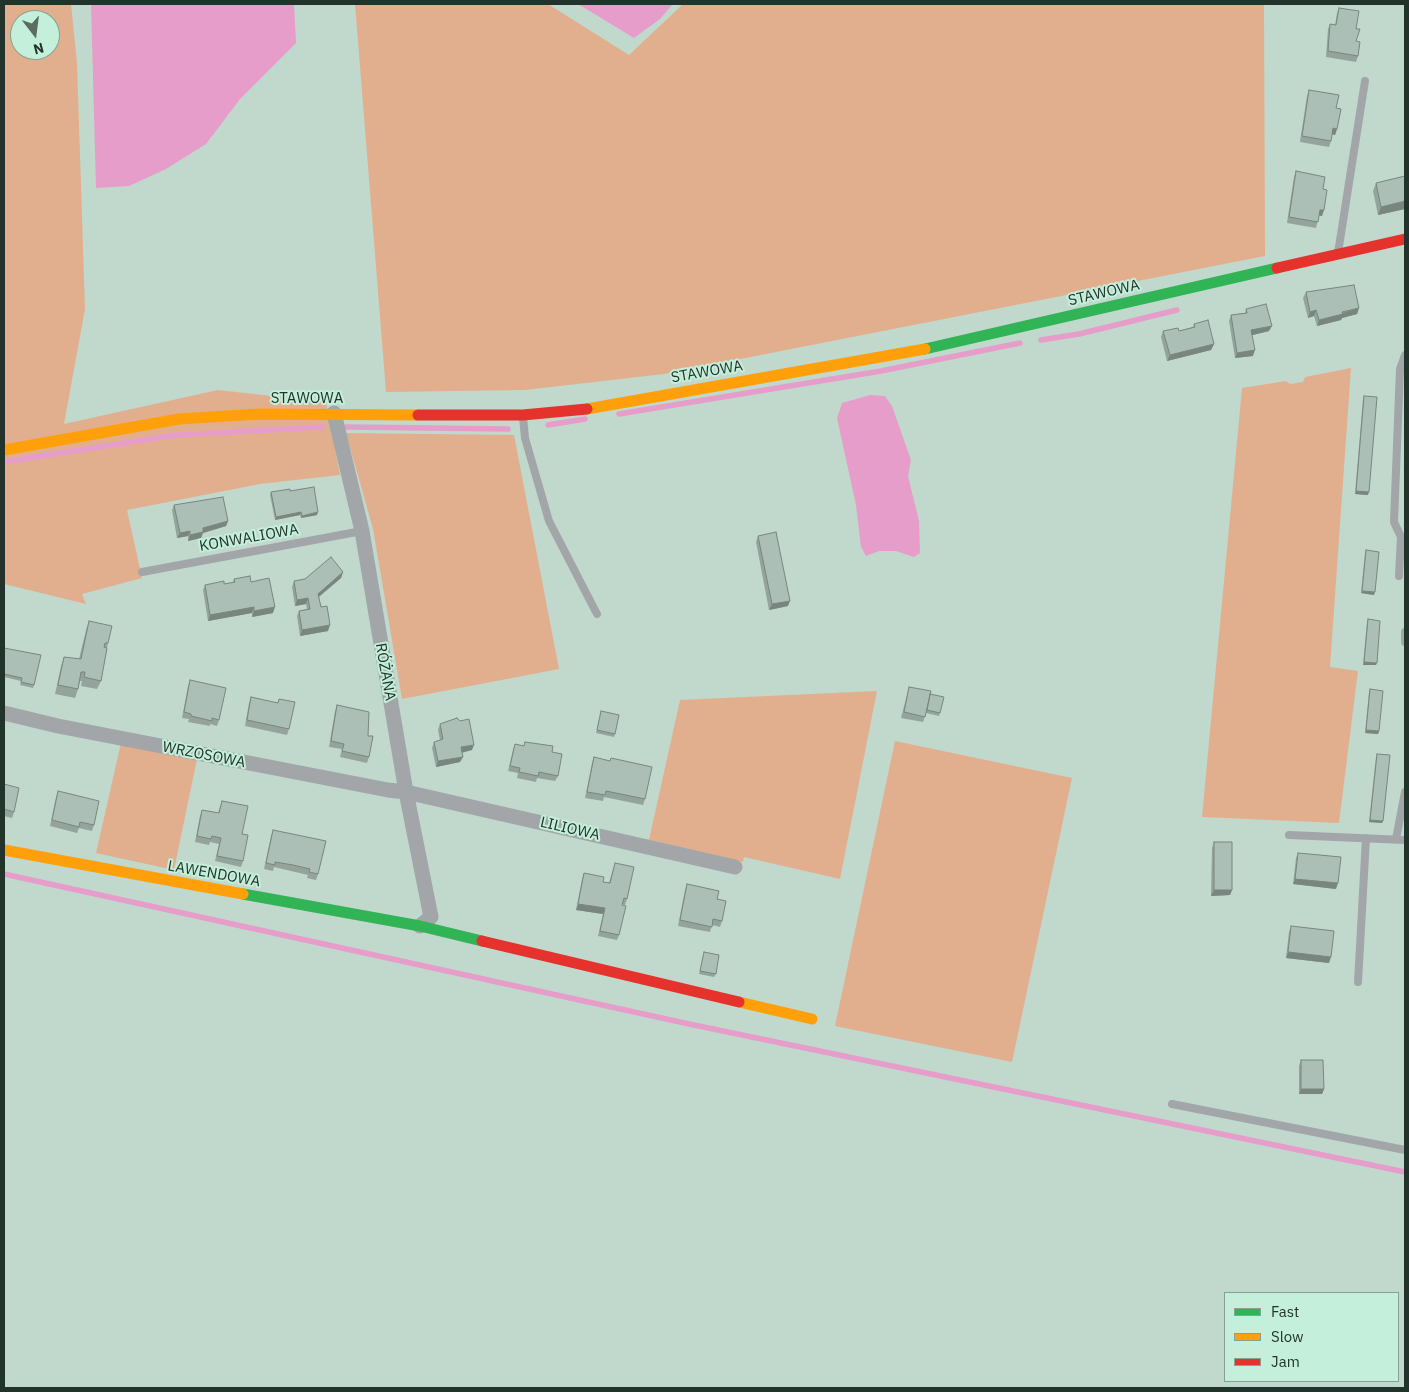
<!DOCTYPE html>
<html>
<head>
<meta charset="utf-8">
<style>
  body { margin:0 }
  #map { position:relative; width:1409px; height:1392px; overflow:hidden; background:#c1d8cd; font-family:"IBM Plex Sans",sans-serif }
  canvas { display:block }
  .frame { position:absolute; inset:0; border:5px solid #22332b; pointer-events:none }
  .legend { position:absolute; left:1224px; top:1292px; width:175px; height:90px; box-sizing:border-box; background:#c4efda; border:1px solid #83a494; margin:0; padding:6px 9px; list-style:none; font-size:15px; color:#22332b }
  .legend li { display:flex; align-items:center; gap:10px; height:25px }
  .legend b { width:25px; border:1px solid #83a494 }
  .north { position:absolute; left:10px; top:10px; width:50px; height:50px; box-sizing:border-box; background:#c4efda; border:1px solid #83a494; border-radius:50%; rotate:165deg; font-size:14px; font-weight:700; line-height:20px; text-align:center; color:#22332b }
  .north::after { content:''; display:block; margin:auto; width:18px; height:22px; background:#5a6d64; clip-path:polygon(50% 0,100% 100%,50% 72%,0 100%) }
</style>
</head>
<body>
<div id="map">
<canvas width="1409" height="1392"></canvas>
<div class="frame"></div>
<ul class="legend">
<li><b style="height:6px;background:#30b455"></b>Fast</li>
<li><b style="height:6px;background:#ff9f0a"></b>Slow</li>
<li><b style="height:6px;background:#e5322d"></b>Jam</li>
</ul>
<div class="north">N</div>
</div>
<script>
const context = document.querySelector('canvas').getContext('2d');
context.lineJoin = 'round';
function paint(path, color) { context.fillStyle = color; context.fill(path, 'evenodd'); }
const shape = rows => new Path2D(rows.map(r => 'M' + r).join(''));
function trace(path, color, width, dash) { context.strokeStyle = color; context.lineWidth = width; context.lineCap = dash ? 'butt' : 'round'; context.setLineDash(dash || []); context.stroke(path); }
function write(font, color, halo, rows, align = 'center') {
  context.font = font + ' "IBM Plex Sans",sans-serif'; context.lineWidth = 4; context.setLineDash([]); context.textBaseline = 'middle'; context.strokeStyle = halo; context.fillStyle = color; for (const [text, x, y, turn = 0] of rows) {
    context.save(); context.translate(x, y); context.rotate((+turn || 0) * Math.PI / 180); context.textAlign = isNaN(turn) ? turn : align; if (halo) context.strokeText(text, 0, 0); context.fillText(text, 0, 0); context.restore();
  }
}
paint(shape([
  [4,4,71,4,77,63,85,309,64,424,218,390,326,402,340,475,260,484,127,510,142,578,82,594,86,604,4,584],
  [20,20,50,20,50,50,20,50],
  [355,4,548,4,629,55,683,4,1264,4,1265,256,664,374,525,390,386,392],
  [1351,368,1330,667,1358,671,1339,823,1202,817,1242,388,1286,381,1290,384,1303,382,1305,377],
  [346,433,514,435,559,669,402,699,373,529],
  [877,691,840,879,744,857,743,862,649,840,680,700],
  [895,741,1072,778,1012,1062,835,1026],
  [121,743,197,759,174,870,96,853]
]), '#e2af8e');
paint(shape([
  [91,4,294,4,296,43,240,99,206,144,166,169,129,186,96,188],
  [578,4,673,4,660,19,634,38],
  [870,395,885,396,892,406,911,460,908,476,919,521,920,553,914,557,896,551,879,551,866,556,861,547,856,505,837,418,842,403]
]), '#e69dca');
trace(shape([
  [1041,340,1079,334,1177,310],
  [619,414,881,371,1020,343],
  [548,425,585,419],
  [346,427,508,429],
  [4,462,175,435,322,427],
  [4,874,689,1024,1405,1172]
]), '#e69dca', 5.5);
trace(shape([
  [1338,253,1365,81],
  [1405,355,1400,369,1394,522,1401,537,1405,537],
  [523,417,525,438,549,521,597,614],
  [142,572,362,531],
  [1399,576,1401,537],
  [1405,632,1405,642],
  [1289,835,1405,840],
  [1396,839,1405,792],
  [1358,982,1366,838],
  [1172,1104,1405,1150]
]), '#a2a6a9', 8);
trace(shape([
  [334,413,362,531,406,792,431,917,420,926],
  [4,713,58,726,388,790,406,792,735,867]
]), '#a2a6a9', 15);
trace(shape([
  [925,349,1277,268],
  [243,894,420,926,482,941]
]), '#30b455', 11);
trace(shape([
  [587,409,925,349],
  [4,450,179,419,259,414,418,415],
  [4,850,243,894],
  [739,1002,812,1019]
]), '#ff9f0a', 11);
trace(shape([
  [1277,268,1405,239],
  [418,415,523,415,587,409],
  [482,941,739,1002]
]), '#e5322d', 11);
paint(shape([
  [1339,8,1356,29,1356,41,1358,56,1356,62,1326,57,1328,29,1330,24,1335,25,1337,13],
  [1309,90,1336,108,1337,129,1335,135,1332,134,1331,141,1329,147,1300,142,1307,96],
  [1296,171,1323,189,1322,216,1319,216,1316,228,1287,223,1294,177],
  [1405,176,1405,209,1378,215,1373,191,1376,183],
  [1306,292,1359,308,1357,314,1342,318,1341,320,1317,326,1314,316,1308,318,1303,298],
  [1246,309,1269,331,1252,335,1253,356,1235,358,1229,321,1231,315,1245,313],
  [1194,324,1214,344,1211,350,1167,361,1161,337,1163,331,1179,331,1193,327],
  [1364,396,1368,495,1355,494,1363,399],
  [271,492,317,515,301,518,300,515,275,520,270,495],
  [174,505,228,521,226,526,203,533,201,538,188,541,188,536,177,538,172,510],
  [758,536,788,606,769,610,756,542],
  [1366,550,1374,595,1361,593,1365,553],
  [343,572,341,578,319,597,321,607,328,631,300,636,297,616,299,611,307,609,306,604,295,606,292,587,294,581],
  [234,579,251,582,273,613,252,617,252,613,208,621,203,590,205,585,224,584,233,582],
  [1368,619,1376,665,1363,665,1367,622],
  [89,621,108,643,107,648,101,681,97,689,81,686,82,681,80,681,78,689,75,698,55,694,61,666,64,657,79,659,86,630],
  [4,648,34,685,33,688,20,685,21,681,4,677],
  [190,680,219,720,217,726,210,724,210,726,188,722,189,719,182,718,188,686],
  [909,687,930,694,940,713,939,716,926,713,923,722,901,718],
  [1370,689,1379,731,1378,734,1365,733,1369,692],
  [251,697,278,703,279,699,289,729,287,735,245,726,249,703],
  [337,705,368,736,369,757,367,763,340,757,342,749,329,747,335,711],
  [601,711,615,734,614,737,596,733],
  [440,724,472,750,462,753,460,762,436,767,432,748,434,742,440,740,438,730],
  [525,742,552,752,558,776,555,781,537,778,536,782,517,778,518,773,508,771,513,750,515,744,524,746],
  [1377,754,1383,821,1382,823,1369,822,1376,757],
  [594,757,645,799,643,805,604,797,603,801,585,798,592,763],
  [4,784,14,812,12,818,4,816],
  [58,791,94,825,92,831,79,828,77,833,50,826,56,797],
  [222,801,242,834,243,861,241,867,215,861,219,844,210,842,209,845,195,842,200,816,202,810,218,813],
  [273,830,318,874,316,880,307,878,308,875,274,867,273,871,264,869,271,836],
  [1214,842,1232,890,1230,895,1211,896,1212,848],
  [1298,853,1336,889,1293,884,1296,858],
  [615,863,627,899,625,905,622,904,619,935,617,940,598,936,603,914,576,910,582,879,584,873,603,882,609,883],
  [687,884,717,899,722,921,720,927,712,925,710,932,678,926,685,890],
  [1291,926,1329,963,1286,958,1289,932],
  [704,952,716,974,714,977,699,974],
  [1301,1060,1324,1089,1322,1094,1299,1094,1299,1066]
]), '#94a49d');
paint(shape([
  [1333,128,1337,129,1335,135,1331,134],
  [1405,201,1405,209,1378,215,1381,207],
  [1320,210,1324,210,1322,216,1318,215],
  [1359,308,1357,314,1342,318,1341,320,1317,326,1319,320],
  [1316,310,1314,316,1308,318,1310,312],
  [1272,326,1269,331,1249,336,1251,330],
  [1214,344,1211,350,1167,361,1170,355],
  [1255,350,1253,356,1235,358,1237,353],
  [1356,491,1369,492,1368,495,1355,494],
  [301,512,300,515,275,520,276,517],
  [318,512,317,515,301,518,302,516],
  [228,521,226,526,203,533,201,538,188,541,190,535,203,528],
  [190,531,188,536,177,538,180,533],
  [343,572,341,578,316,599,318,594],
  [1362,591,1375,592,1374,595,1361,593],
  [308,598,306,604,295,606,297,600],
  [790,601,788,606,769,610,772,604],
  [254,607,252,613,208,621,210,615],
  [275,607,273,613,252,617,254,611],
  [330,625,328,631,300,636,302,630],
  [1364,662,1377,663,1376,665,1363,665],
  [1366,730,1379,731,1378,734,1365,733],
  [474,745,472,750,459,753,461,747],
  [463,757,460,762,436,767,438,761],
  [1370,820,1383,821,1382,823,1369,822],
  [1295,879,1338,883,1336,889,1293,884],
  [1214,890,1232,890,1230,895,1211,896],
  [578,904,605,908,603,914,576,910],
  [1288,952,1331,957,1329,963,1286,958],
  [1301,1089,1324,1089,1322,1094,1299,1094]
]), '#78867f');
const building = shape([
  [1339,8,1359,11,1356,29,1360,29,1356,41,1360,42,1358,56,1328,51,1330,24,1336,25,1339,8],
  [1309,90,1339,95,1336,108,1341,109,1337,129,1333,128,1331,141,1302,136,1309,90],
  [1296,171,1325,177,1323,189,1327,190,1324,210,1320,210,1318,222,1289,217,1296,171],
  [1405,176,1405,201,1381,207,1376,183,1405,176],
  [1354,285,1359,308,1342,312,1343,314,1319,320,1316,310,1310,312,1306,292,1354,285],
  [1266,304,1272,326,1251,330,1255,350,1237,353,1231,315,1247,313,1246,309,1266,304],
  [1208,320,1214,344,1170,355,1163,331,1178,328,1179,331,1195,327,1194,324,1208,320],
  [1364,396,1377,397,1369,492,1356,491,1364,396],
  [314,487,318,512,302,516,301,512,276,517,271,492,290,489,290,491,314,487],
  [223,497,228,521,203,528,203,532,190,535,190,531,180,533,174,505,223,497],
  [776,532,790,601,772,604,758,536,776,532],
  [1366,550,1379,552,1375,592,1362,591,1366,550],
  [331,557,343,572,318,594,321,607,327,606,330,625,302,630,299,611,310,609,308,598,297,600,294,581,305,579,331,557],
  [250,576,251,582,269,578,275,607,254,611,254,607,210,615,205,585,224,581,224,584,235,582,234,579,250,576],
  [1368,619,1380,621,1377,663,1364,662,1368,619],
  [89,621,112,626,108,643,105,643,104,647,107,648,101,681,84,677,85,672,81,672,78,689,58,685,64,657,81,659,89,621],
  [4,648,41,655,34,685,21,682,22,678,4,674,4,648],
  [190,680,226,688,219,720,212,718,212,721,191,716,191,714,184,712,190,680],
  [909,687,931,691,925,717,904,712,909,687],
  [1370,689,1383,691,1379,731,1366,730,1370,689],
  [930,694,944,697,940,713,927,710,930,694],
  [251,697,278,703,279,699,295,702,289,729,247,720,251,697],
  [337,705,369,712,368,736,373,736,369,757,342,751,344,744,331,741,337,705],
  [601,711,619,715,615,734,597,730,601,711],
  [457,718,460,721,469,719,474,745,461,747,463,757,438,761,434,742,443,739,440,724,457,718],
  [525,742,553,746,552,752,562,754,558,776,539,772,538,776,519,772,520,768,510,766,515,744,524,746,525,742],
  [1377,754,1390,755,1383,821,1370,820,1377,754],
  [594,757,610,761,611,758,652,767,645,799,606,791,605,795,587,792,594,757],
  [4,784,19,788,14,812,4,809,4,784],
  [58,791,99,801,94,825,80,822,79,827,52,820,58,791],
  [222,801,248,806,242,834,248,835,243,861,217,856,221,838,212,836,211,839,197,836,202,810,219,813,222,801],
  [273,830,326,841,318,874,309,872,310,869,293,865,275,862,275,865,266,863,273,830],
  [1214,842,1232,842,1232,890,1214,890,1214,842],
  [1298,853,1341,857,1338,883,1295,879,1298,853],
  [615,863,634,867,627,899,624,898,622,905,626,906,619,935,600,931,605,908,578,904,584,873,604,877,603,882,610,883,615,863],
  [687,884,719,891,717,899,726,901,722,921,713,919,712,927,680,920,687,884],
  [1291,926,1334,931,1331,957,1288,952,1291,926],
  [704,952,719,955,716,974,700,971,704,952],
  [1301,1060,1323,1060,1324,1089,1301,1089,1301,1060]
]);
paint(building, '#acbfb6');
trace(building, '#78867f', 1);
write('15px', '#22332b', '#c4efda', [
  ["STAWOWA",1104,293,-13],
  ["STAWOWA",707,372,-10],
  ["STAWOWA",307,399],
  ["KONWALIOWA",249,538,-10],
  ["RÓŻANA",385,672,80],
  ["WRZOSOWA",204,755,11],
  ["LILIOWA",570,829,13],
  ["LAWENDOWA",214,874,10]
]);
</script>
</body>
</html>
